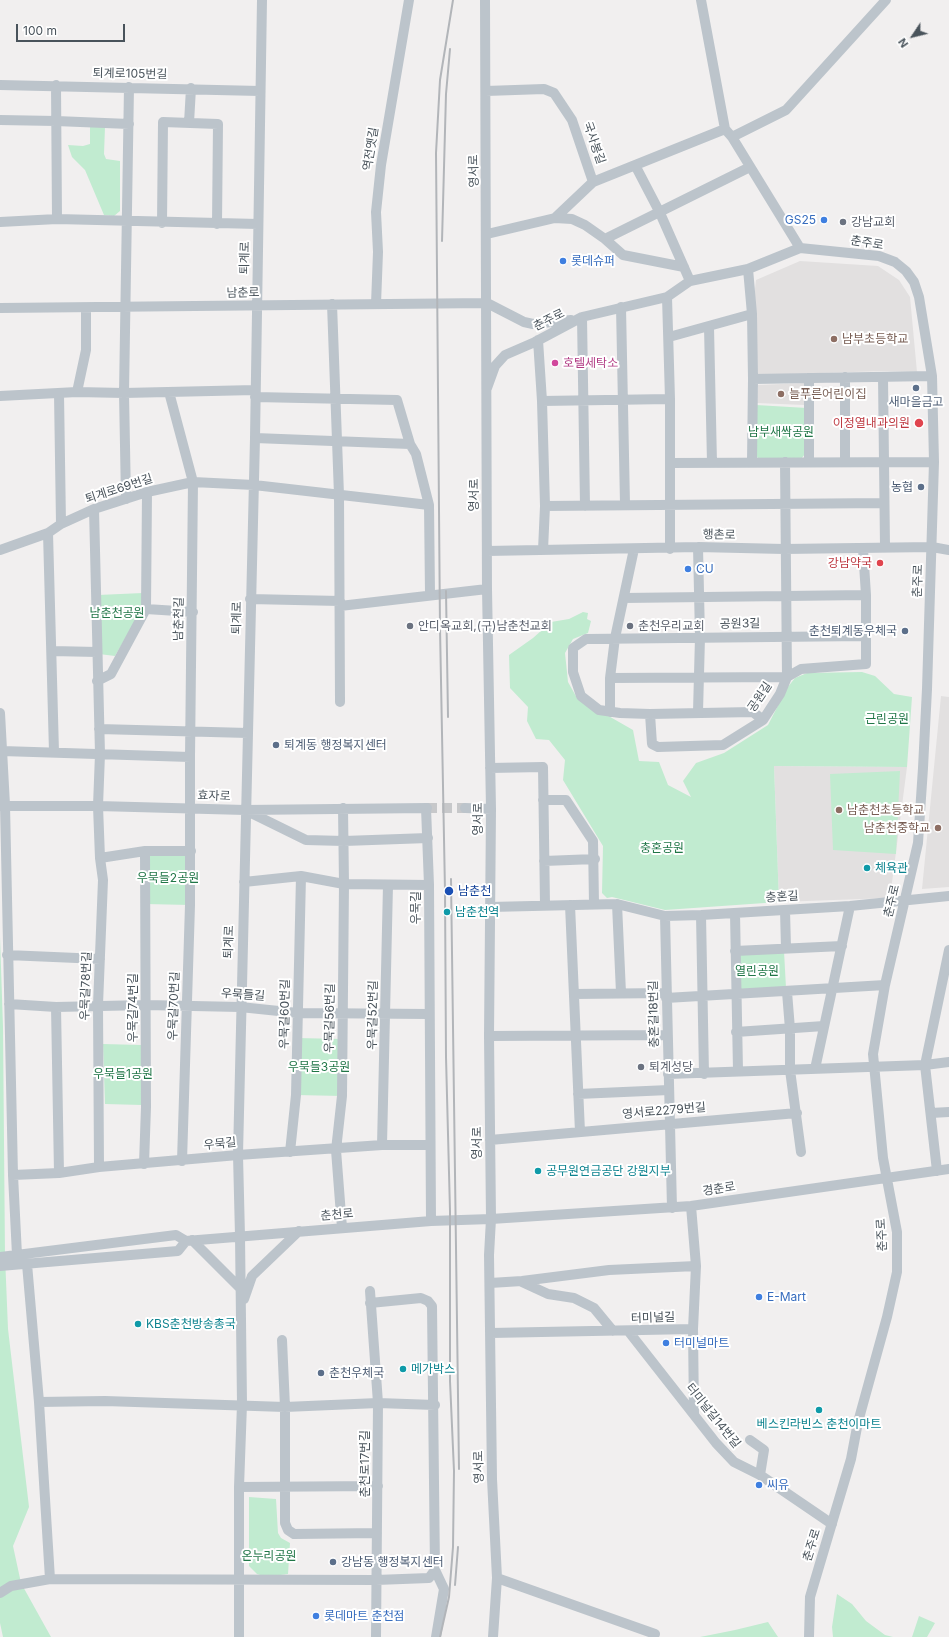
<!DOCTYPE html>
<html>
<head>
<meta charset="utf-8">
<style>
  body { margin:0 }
  #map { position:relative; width:949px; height:1637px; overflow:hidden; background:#f1efef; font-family:Inter,sans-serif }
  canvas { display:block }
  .north { position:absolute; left:893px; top:16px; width:40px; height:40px; -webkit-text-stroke:3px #fff; paint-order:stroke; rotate:235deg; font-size:11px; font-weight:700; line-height:16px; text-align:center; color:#49535b }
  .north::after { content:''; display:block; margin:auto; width:14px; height:18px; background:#49535b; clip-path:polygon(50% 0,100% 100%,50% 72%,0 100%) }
  .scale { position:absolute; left:16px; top:24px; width:109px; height:18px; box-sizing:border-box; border:2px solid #49535b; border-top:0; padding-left:5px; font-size:12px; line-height:14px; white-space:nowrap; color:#49535b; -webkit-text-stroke:3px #fff; paint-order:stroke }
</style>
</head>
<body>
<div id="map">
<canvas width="949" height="1637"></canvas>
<div class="north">N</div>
<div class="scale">100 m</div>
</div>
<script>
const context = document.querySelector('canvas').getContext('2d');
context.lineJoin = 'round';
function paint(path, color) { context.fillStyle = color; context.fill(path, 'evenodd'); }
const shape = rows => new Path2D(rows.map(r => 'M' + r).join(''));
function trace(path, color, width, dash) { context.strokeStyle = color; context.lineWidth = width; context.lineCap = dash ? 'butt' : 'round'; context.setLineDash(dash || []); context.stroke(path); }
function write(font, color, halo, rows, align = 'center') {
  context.font = font + ' Inter,"Noto Sans KR",sans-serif'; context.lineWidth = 4; context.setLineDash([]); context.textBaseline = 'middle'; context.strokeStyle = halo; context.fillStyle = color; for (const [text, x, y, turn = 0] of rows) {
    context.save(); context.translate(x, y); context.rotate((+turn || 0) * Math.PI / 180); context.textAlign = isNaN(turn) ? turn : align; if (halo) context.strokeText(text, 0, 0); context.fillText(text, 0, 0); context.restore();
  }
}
paint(shape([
  [800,261,878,266,899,280,910,297,917,372,885,371,757,375,753,306,756,280],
  [804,383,804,405,757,403,758,385],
  [941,696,949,697,949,887,922,889],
  [774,766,907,767,890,898,779,902]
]), '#e2e0e0');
paint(shape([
  [90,127,105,127,104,154,106,159,120,161,120,211,114,216,104,215,85,170,72,157,68,145,83,146,90,144],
  [756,405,807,408,805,454,801,459,758,459,756,454],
  [143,593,144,606,115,656,99,654,98,595],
  [583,612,588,613,587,619,591,621,588,633,573,639,565,653,568,682,577,698,633,730,639,761,659,762,668,785,691,797,683,781,696,763,724,753,768,725,787,688,795,678,807,673,862,672,875,676,894,694,912,697,907,767,774,766,779,902,665,910,612,897,607,898,602,893,603,846,563,780,565,760,549,740,536,739,527,721,528,707,510,688,509,655,533,638,551,622,569,619],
  [900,771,896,854,833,850,830,774],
  [145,851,191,851,190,905,145,904],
  [0,937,3,1027,5,1256,8,1329,29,1507,13,1546,21,1583,51,1637,3,1637,0,1623],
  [784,951,786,988,738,990,737,954],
  [297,1038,342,1039,342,1096,296,1095],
  [103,1044,141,1045,142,1105,105,1104],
  [249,1497,276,1499,278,1533,281,1538,290,1543,288,1574,267,1577,257,1574,249,1566],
  [837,1594,852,1604,866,1621,885,1635,893,1637,833,1637,832,1627],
  [919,1616,935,1623,927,1637,912,1637],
  [768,1622,778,1637,700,1637,735,1630]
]), '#c1ebd0');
trace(shape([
  [427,808,465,808]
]), '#c7c8ca', 10, [10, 5]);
trace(shape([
  [485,0,487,589,491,809,489,1036,491,1219,489,1255,492,1479,497,1578,493,1637],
  [701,0,725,129,732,137,800,248],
  [0,85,260,91],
  [56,85,57,219],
  [486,91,544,89,554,93,572,120,593,182],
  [0,120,56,121,129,124],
  [189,123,191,88],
  [732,137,786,110,886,0],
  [635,165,660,213,690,281],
  [555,218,572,219,585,225,605,239,623,255,684,267],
  [0,222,57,219,258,224],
  [162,223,163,122,218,124,217,224],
  [487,234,555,218,593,182,725,129],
  [605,239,750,167],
  [748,269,752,314,753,379,752,462],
  [667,297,670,399,670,549],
  [332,304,339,495,340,702],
  [376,304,378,252,376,212,381,165,409,0],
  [621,307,625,504],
  [0,308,487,303,524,322,533,324,571,320],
  [582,317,585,506],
  [709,327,712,463],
  [669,337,752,314],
  [538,340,542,401,545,506,543,550],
  [883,377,885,547],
  [753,379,932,376],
  [487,388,495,366,505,355,535,342,582,317,667,297,690,281,748,269,800,248,879,256,895,262,906,271,914,282,919,297,932,376,934,462,927,689,923,768,918,843,885,985,873,1054,883,1158,897,1232,897,1272,887,1317,858,1422,851,1459,810,1597,809,1637],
  [77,392,86,350,86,308],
  [169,392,193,482,190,757,190,905,182,1161],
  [59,394,61,524],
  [0,396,77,392,124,393,255,390],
  [255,397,397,400,410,444,416,454,429,505,430,594],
  [542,401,670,399],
  [255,438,410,444],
  [845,461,845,377],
  [785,462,787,677],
  [809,462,809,378],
  [670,463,934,462],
  [126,499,124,393,129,87],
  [545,506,884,503],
  [94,509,100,754,98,806,100,858,103,880,98,1005,99,1167],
  [48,533,54,752],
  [0,550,48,533,61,524,94,509,147,492,193,482,254,485,429,505],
  [487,551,698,547,784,549,932,547,949,550],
  [624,598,866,595],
  [250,599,340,601],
  [340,606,487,589],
  [146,609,193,612],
  [52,651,97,652],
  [610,678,787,677],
  [97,681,111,674,146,609,147,492],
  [610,712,610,678,615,638,634,549],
  [698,712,700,637,698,547],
  [0,713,5,805,13,1175,17,1255],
  [650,714,652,744,658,747,723,745,763,720,780,694,787,677,801,669,866,664,866,595,863,549],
  [763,720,753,712,650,714,620,713,599,710,581,696,573,672,573,648,586,639,865,636],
  [99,729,248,733],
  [2,751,190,757],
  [490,768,543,767,545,905],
  [543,800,566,800,593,841,594,904],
  [0,806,98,806,245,810,427,808],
  [426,808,429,885,431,1221],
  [465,808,491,809],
  [247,811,306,840,344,841,428,838],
  [100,858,145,851,191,851],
  [544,861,595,859],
  [244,882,301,876,344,884,429,885],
  [617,904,621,993],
  [570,905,580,1132],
  [490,907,617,904,665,916,701,915,850,906,949,896],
  [785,910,786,948],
  [735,913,738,1071],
  [701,915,704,1074],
  [665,916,672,1208],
  [735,951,842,946],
  [7,955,100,959],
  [787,992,790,1029,790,1070,801,1152],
  [574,994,666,993],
  [666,998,885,985],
  [9,1004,56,1007,146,1005,240,1007,298,1013,429,1014],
  [56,1007,59,1173],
  [736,1032,824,1026],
  [489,1036,667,1035],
  [815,1069,850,906],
  [668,1074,925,1065,949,1062],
  [578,1094,669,1090],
  [931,1113,949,1112],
  [490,1140,797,1113],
  [382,1145,388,885],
  [290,1152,296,1095,301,876],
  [144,1164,146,1107,145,851],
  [937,1171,925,1065,949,950],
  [13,1175,59,1173,99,1167,238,1155,382,1145,430,1145],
  [691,1206,696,1266,693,1329,694,1414],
  [342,1228,336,1150,342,1096,344,884,343,808],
  [192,1240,241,1289],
  [0,1257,176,1235,186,1241,431,1221,491,1219,691,1206,949,1169],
  [27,1264,39,1402,50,1579],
  [0,1266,178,1251,186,1241],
  [522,1282,548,1294,574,1298,594,1308,613,1331],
  [490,1283,522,1281,609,1270,696,1266],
  [370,1291,378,1403,376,1637],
  [244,1299,252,1276,299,1231],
  [629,1332,716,1443,734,1462,760,1475,832,1524],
  [491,1333,693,1329],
  [282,1340,285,1407,285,1523,288,1530,294,1534,377,1533],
  [39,1402,105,1401,285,1407,378,1403,435,1405],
  [750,1440,764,1450,760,1475],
  [239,1487,378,1486],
  [435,1570,444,1589,436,1637],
  [497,1578,655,1634],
  [0,1593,11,1586,50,1579,376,1580,429,1578,435,1570,432,1306,428,1301,421,1298,370,1303],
  [239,1637,239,1487,242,1404,240,1236,238,1155,255,438,262,0]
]), '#bcc4cb', 10);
trace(shape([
  [442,241,446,94,450,49],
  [446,591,448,717],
  [451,879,459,1469],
  [455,1585,458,1547],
  [440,1637,449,1597,453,1547,454,1471,450,1381,450,1211,446,1057,445,891,440,628,436,153,440,80,453,0]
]), '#b2b5b9', 2);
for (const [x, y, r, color] of [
  [824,220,4,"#3f7fe0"],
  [843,222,4,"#6b7280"],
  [563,261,4,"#3f7fe0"],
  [834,339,4,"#8d6e63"],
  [555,363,4,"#d1479c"],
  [916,388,4,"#5c6f8a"],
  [781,394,4,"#8d6e63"],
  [919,423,5,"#e0444e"],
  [921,487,4,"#5c6f8a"],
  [880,563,4,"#e0444e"],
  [688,569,4,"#3f7fe0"],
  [410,626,4,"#6b7280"],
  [630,626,4,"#6b7280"],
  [905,631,4,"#5c6f8a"],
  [276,745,4,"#5c6f8a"],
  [839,810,4,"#8d6e63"],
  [938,828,4,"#8d6e63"],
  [867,868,4,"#0f9aa8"],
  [449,891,5,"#1a4fb4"],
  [447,912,4,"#0f9aa8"],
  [641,1067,4,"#6b7280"],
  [538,1171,4,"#0f9aa8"],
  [759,1297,4,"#3f7fe0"],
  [138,1324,4,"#0f9aa8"],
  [666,1343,4,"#3f7fe0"],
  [403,1369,4,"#0f9aa8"],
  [321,1373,4,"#5c6f8a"],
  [819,1410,4,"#0f9aa8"],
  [759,1485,4,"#3f7fe0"],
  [333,1562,4,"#5c6f8a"],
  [316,1616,4,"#3f7fe0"]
]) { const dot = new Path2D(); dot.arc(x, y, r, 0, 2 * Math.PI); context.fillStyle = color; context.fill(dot); trace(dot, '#fff', 1.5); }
write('12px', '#49535b', '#fff', [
  ["퇴계로105번길",130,74,1],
  ["국사봉길",594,143,71],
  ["역전옛길",371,149,-81],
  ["영서로",474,171,-91],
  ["춘주로",867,243,9],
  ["퇴계로",245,258,-89],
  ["남춘로",243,293,-1],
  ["춘주로",549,320,-27],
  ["퇴계로69번길",119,489,-18],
  ["영서로",474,495,-90],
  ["행촌로",719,535,1],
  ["춘주로",918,581,-88],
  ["퇴계로",237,618,-89],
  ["남춘천길",179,619,-89],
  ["공원3길",740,624,-1],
  ["공원길",760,697,-56],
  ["효자로",214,796,2],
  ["영서로",478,819,-90],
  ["충혼길",782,897,-4],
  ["춘주로",892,901,-77],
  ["우묵길",416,908,-90],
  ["퇴계로",229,942,-88],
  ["우묵길78번길",86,986,-88],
  ["우묵들길",243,995,4],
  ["우묵길70번길",174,1006,-88],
  ["우묵길74번길",133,1008,-90],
  ["우묵길60번길",285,1014,-89],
  ["충혼길18번길",654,1014,-91],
  ["우묵길52번길",373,1015,-89],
  ["우묵길56번길",330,1018,-89],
  ["영서로2279번길",664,1111,-5],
  ["영서로",477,1143,-90],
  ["우묵길",220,1144,-6],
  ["경춘로",719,1189,-9],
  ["춘천로",337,1215,-5],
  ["춘주로",882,1235,-93],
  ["터미널길",653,1318,-2],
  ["터미널길14번길",713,1416,51],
  ["춘천로17번길",365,1464,-90],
  ["영서로",479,1467,-91],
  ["춘주로",812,1545,-73]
]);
write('12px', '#366cbe', '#fff', [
  ["GS25",816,220,"right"],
  ["롯데슈퍼",571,261],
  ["CU",696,569],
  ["E-Mart",767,1297],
  ["터미널마트",674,1343],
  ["씨유",767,1485],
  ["롯데마트 춘천점",324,1616]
], 'left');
write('12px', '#5b616d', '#fff', [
  ["강남교회",851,222],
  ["안디옥교회,(구)남춘천교회",418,626],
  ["춘천우리교회",638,626],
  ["퇴계성당",649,1067]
], 'left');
write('12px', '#785e54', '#fff', [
  ["남부초등학교",842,339],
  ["늘푸른어린이집",789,394],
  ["남춘천초등학교",847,810],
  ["남춘천중학교",930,828,"right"]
], 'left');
write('12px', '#b23c85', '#fff', [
  ["호텔세탁소",563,363]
], 'left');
write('12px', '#4e5e75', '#fff', [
  ["새마을금고",916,402,"center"],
  ["농협",913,487,"right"],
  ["춘천퇴계동우체국",897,631,"right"],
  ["퇴계동 행정복지센터",284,745],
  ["춘천우체국",329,1373],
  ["강남동 행정복지센터",341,1562]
], 'left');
write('12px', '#be3a42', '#fff', [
  ["이정열내과의원",910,423],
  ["강남약국",872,563]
], 'right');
write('12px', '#207647', '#fff', [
  ["남부새싹공원",781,432],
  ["남춘천공원",117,613],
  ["근린공원",887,719],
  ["충혼공원",662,848],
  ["우묵들2공원",168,878],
  ["열린공원",757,971],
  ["우묵들3공원",319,1067],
  ["우묵들1공원",123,1074],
  ["온누리공원",269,1556]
]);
write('12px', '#0d838f', '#fff', [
  ["체육관",875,868],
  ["남춘천역",455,912],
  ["공무원연금공단 강원지부",546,1171],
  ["KBS춘천방송총국",146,1324],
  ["메가박스",411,1369],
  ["베스킨라빈스 춘천이마트",819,1424,"center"]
], 'left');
write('12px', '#164399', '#fff', [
  ["남춘천",458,891]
], 'left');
</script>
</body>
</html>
